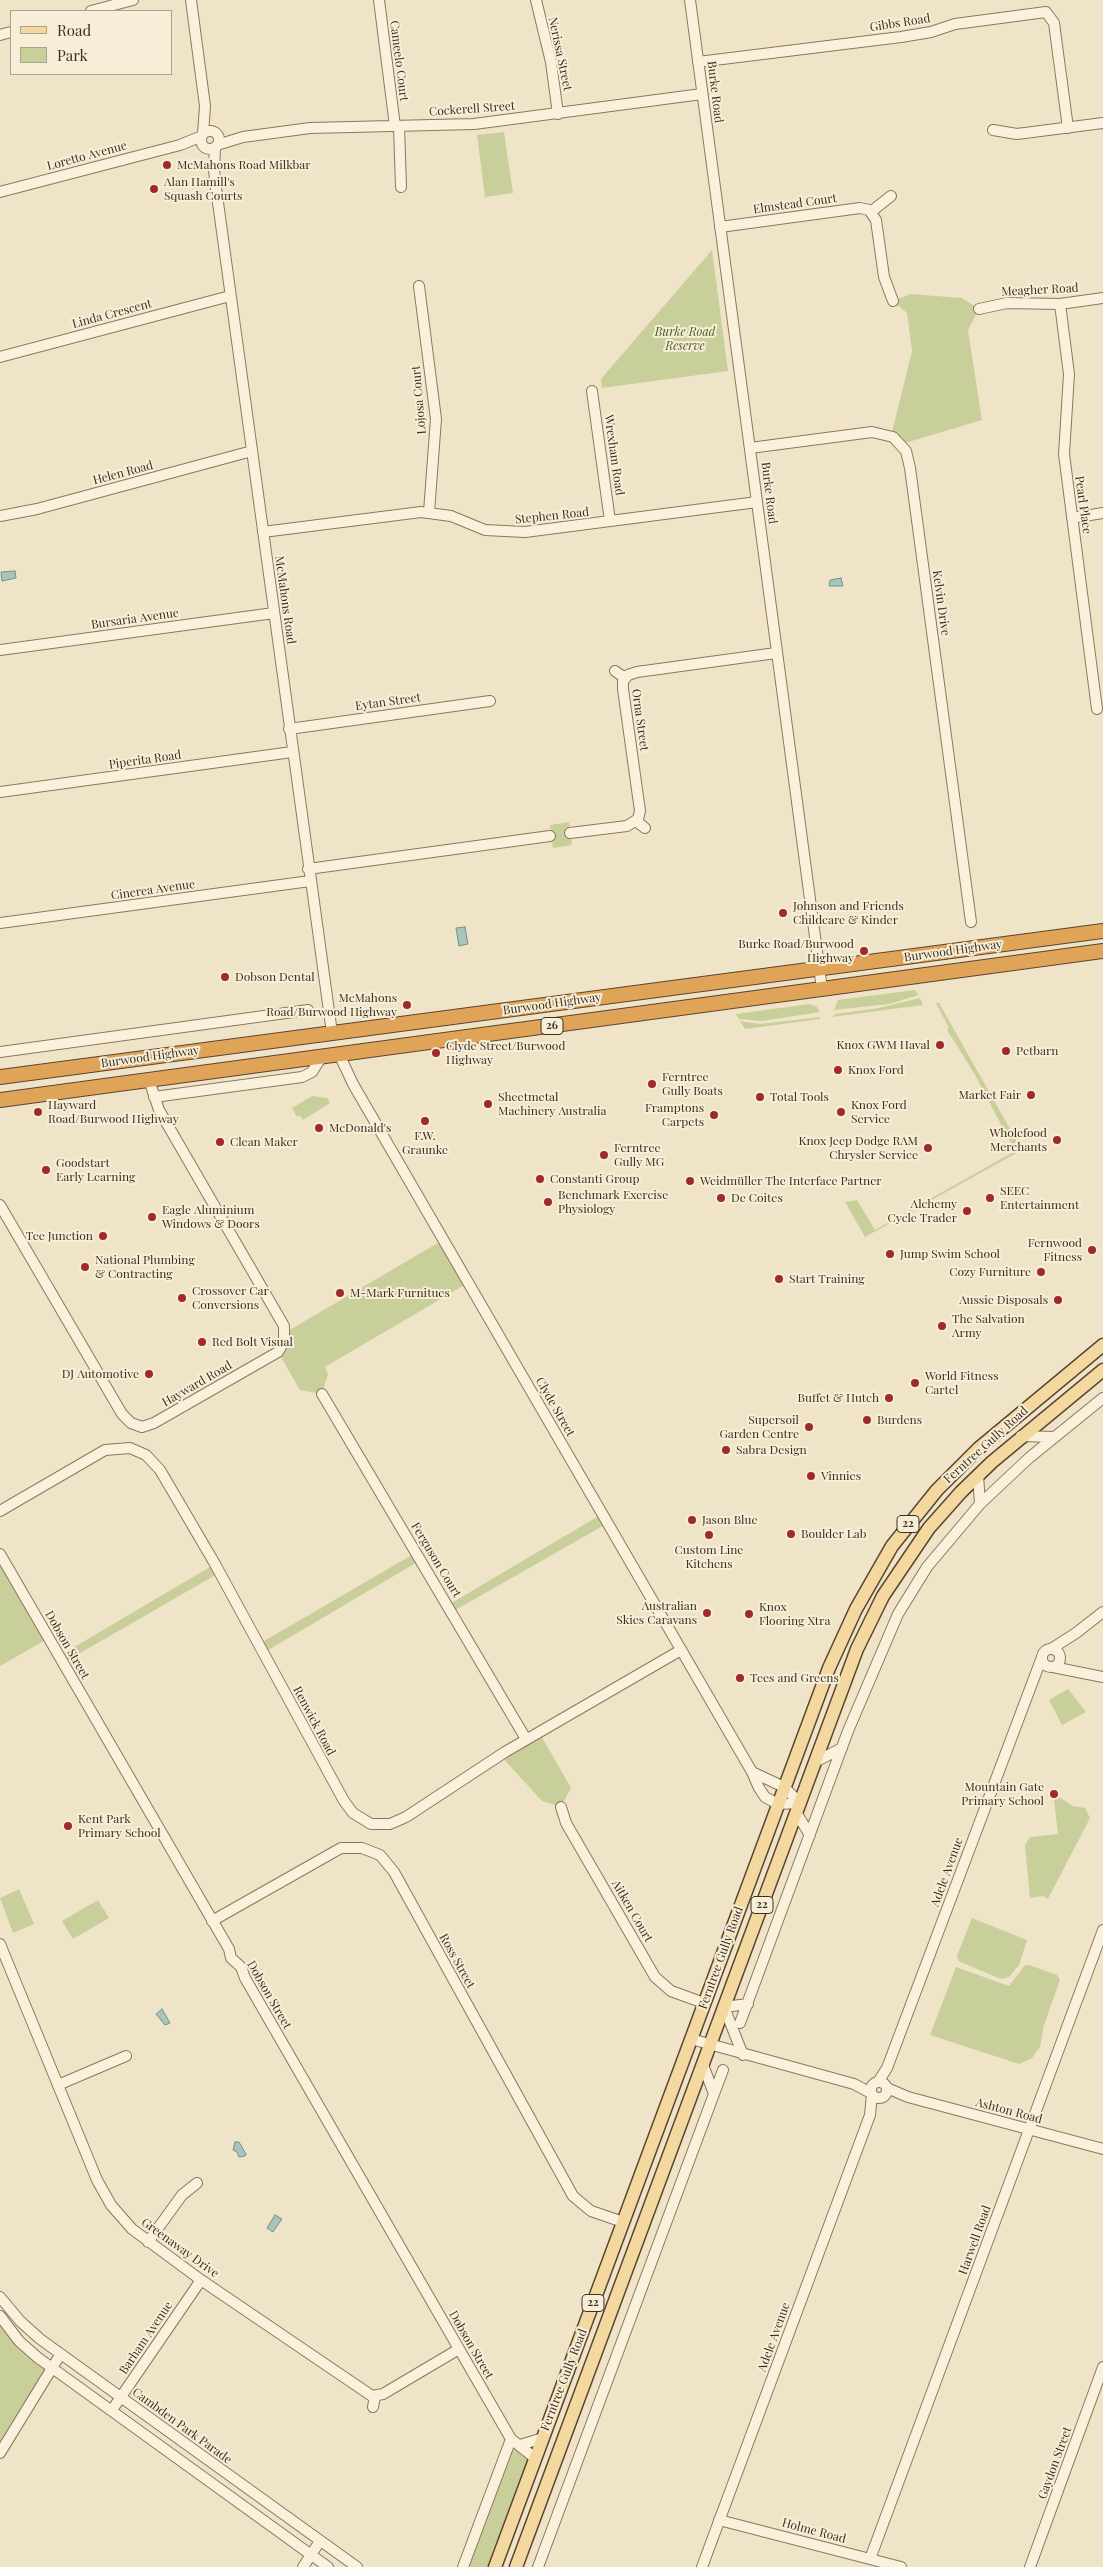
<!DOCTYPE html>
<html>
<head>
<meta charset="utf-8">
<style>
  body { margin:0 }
  #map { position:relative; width:1103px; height:2567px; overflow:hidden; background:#f0e4c8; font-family:"Playfair Display",serif }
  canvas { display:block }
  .legend { position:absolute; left:10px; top:10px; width:162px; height:65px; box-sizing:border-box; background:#f7eed8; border:1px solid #ada18e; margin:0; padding:6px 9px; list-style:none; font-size:15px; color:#3d2e20 }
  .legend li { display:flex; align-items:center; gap:10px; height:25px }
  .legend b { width:25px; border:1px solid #ada18e }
</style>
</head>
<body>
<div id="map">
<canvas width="1103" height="2567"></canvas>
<ul class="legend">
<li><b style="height:6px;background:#f3d9a0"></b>Road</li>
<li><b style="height:14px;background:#c9cf9b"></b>Park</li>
</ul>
</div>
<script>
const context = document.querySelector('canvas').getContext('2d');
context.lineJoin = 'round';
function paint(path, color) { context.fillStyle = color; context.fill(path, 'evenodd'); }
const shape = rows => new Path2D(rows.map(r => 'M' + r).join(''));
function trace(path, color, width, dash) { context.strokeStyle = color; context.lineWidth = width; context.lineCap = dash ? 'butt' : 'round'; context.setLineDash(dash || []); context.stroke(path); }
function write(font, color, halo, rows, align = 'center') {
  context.font = font + ' "Playfair Display",serif'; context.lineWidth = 4; context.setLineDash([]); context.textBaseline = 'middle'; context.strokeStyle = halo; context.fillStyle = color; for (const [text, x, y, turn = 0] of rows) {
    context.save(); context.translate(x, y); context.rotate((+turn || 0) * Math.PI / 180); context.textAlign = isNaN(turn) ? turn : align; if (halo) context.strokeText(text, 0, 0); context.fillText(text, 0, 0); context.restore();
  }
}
paint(shape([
  [504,132,513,193,485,197,477,135],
  [712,250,728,371,602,388,601,379],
  [911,294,962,298,979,309,968,330,982,420,902,444,891,436,912,351,907,313,893,301],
  [569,822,572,845,553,848,550,825],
  [915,990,919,995,889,1004,834,1010,838,1000],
  [920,998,923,1005,832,1017,835,1014,879,1008],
  [936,1003,939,1003,1022,1150,865,1237,845,1202,857,1200,875,1230,1015,1151,974,1073,947,1030,949,1028],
  [810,1004,817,1007,820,1012,762,1021,739,1019,736,1014],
  [820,1017,820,1019,745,1029,740,1021,760,1024],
  [312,1096,327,1098,330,1103,303,1120,300,1115,297,1117,292,1108],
  [443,1240,468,1283,325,1367,328,1374,322,1394,300,1390,278,1352,286,1332],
  [602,1514,608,1523,452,1612,448,1605],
  [417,1552,421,1560,263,1653,259,1644],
  [0,1554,49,1638,0,1666],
  [215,1564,219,1573,63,1663,59,1656],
  [1068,1689,1086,1712,1062,1725,1049,1700],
  [539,1732,571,1788,561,1807,542,1801,500,1755],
  [1059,1797,1073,1806,1085,1808,1090,1818,1048,1899,1043,1896,1030,1898,1025,1845,1030,1837,1058,1834,1054,1799],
  [19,1889,34,1924,13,1933,0,1898],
  [98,1900,109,1918,73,1939,62,1921],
  [972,1918,1027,1940,1019,1965,1009,1977,1001,1979,958,1961,957,1956],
  [1025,1965,1029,1965,1057,1975,1060,1980,1044,2025,1040,2047,1032,2058,1019,2064,930,2035,956,1967,1009,1986],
  [0,2316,52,2368,0,2453],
  [511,2439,535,2458,495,2567,463,2567]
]), '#c9cf9b');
const water = shape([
  [15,571,16,578,2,581,1,572,15,571],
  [841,578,843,586,829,586,830,580,841,578],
  [465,927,468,944,459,946,456,928,465,927],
  [162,2009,170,2023,165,2025,156,2014,162,2009],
  [235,2142,239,2142,246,2154,245,2156,239,2157,237,2152,233,2150,235,2142],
  [275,2215,282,2219,273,2232,267,2228,275,2215]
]);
paint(water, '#a9c4bc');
trace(water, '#6f938a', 1);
const minor = shape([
  [191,0,205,106,203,134],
  [379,0,395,126],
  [536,0,551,62,558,114],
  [690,0,822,989],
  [91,11,133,0],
  [0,35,11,32],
  [698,62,901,37,931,32,955,24,1046,12,1054,23,1068,128],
  [399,126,401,187],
  [993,130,1017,134,1103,123],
  '201 140a9 9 0 1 1 18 0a9 9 0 1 1-18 0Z',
  [217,145,243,137,310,128,474,124,702,94],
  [215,147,214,170,216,188,332,1033],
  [0,192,180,145,202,136],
  [872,211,891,196],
  [720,227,860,208,869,210,876,220,884,277,893,301],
  [419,286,436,419,429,512],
  [1060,304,1069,374,1064,454,1097,709],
  [979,309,1007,303,1060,304,1103,298],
  [0,357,230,296],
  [592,391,610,521],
  [750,448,872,432,893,437,906,451,910,468,971,922],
  [0,516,37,509,252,451],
  [1072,518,1103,513],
  [263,532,421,512,451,516,485,530,525,532,757,502],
  [0,650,274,613],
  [615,671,625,678],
  [289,729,490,701],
  [0,792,292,752],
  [636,821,645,828],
  [570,833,627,826,638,819,640,811,623,689,623,681,628,675,637,672,776,653],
  [308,869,550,836],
  [0,923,310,881],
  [0,1052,308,1010],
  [339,1054,353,1084,752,1772,759,1788,765,1797,778,1804,800,1803],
  [154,1097,302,1077,312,1072,322,1056],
  [0,1205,122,1414,131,1423,142,1427,154,1423,278,1352,284,1342,284,1326,159,1110,149,1080],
  [322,1394,526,1739],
  [1021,1436,1055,1437],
  [978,1475,980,1504],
  [0,1511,105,1450,130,1448,146,1455,160,1470,215,1564,344,1801,353,1813,371,1824,390,1824,406,1817,505,1752,681,1650],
  [0,1554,229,1949,231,1958,241,1967,245,1978,511,2439,535,2458],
  '1042 1658a9 9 0 1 1 18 0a9 9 0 1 1-18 0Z',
  [1051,1649,1076,1633,1103,1612],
  [1053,1667,1103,1677],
  [815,1762,842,1748],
  [752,1772,784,1787,800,1803],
  [561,1807,566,1823,655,1977,671,1991,704,2003],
  [797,1814,810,1835],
  [212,1921,341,1848,362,1848,380,1855,394,1872,573,2196,591,2211,623,2222],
  [0,1944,97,2180,111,2205,132,2229,201,2280,372,2396,383,2394,459,2349],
  [740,2023,848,1731,898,1614,927,1567,980,1504,1029,1458,1103,1398],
  [691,2039,854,2084,871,2093],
  [743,2055,724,2007,748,2004],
  [878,2082,887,2068,1042,1657],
  '871 2090a8 8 0 1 1 16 0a8 8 0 1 1-16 0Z',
  [58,2085,126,2056],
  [887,2088,908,2097,1103,2149],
  [714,2094,723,2070],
  [148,2242,182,2195,197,2183],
  [0,2297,20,2321,40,2339,357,2567],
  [0,2316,19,2341,37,2357,328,2567],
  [373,2407,375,2396],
  [112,2410,201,2280],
  [520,2445,543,2438],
  [0,2453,60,2355],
  [719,2520,901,2567],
  [870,2559,1103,1930],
  [303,2567,320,2541],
  [463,2567,511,2439],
  [538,2567,714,2094,703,2065],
  [702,2567,870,2115,872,2094],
  [1030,2567,1103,2367]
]);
const major = shape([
  [495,2567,829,1668,856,1609,892,1546,937,1490,979,1448,1103,1345],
  [516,2567,857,1649,883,1596,929,1528,961,1492,992,1462,1103,1370]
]);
const highway = shape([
  [0,1077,1103,931],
  [0,1100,1103,951]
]);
trace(minor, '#8d765c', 12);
trace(major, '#5b4430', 15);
trace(highway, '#5b4430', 16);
trace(minor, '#faf1dc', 10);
trace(major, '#f3d9a0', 12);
trace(highway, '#e0a458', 14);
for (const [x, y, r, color] of [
  [167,165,5,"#9e2a2b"],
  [154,189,5,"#9e2a2b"],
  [783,913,5,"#9e2a2b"],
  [864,951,5,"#9e2a2b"],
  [225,977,5,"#9e2a2b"],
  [407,1005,5,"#9e2a2b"],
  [940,1045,5,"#9e2a2b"],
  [1006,1051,5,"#9e2a2b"],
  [436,1053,5,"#9e2a2b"],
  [838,1070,5,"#9e2a2b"],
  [652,1084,5,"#9e2a2b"],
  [1031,1095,5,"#9e2a2b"],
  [760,1097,5,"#9e2a2b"],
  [488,1104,5,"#9e2a2b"],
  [38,1112,5,"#9e2a2b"],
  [841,1112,5,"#9e2a2b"],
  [714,1115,5,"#9e2a2b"],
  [425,1121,5,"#9e2a2b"],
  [319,1128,5,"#9e2a2b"],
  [1057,1140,5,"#9e2a2b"],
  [220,1142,5,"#9e2a2b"],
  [928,1148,5,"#9e2a2b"],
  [604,1155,5,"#9e2a2b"],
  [46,1170,5,"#9e2a2b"],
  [540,1179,5,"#9e2a2b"],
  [690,1181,5,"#9e2a2b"],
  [721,1198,5,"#9e2a2b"],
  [990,1198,5,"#9e2a2b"],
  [548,1202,5,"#9e2a2b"],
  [967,1211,5,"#9e2a2b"],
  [152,1217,5,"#9e2a2b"],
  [103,1236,5,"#9e2a2b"],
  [1092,1250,5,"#9e2a2b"],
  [890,1254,5,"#9e2a2b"],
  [85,1267,5,"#9e2a2b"],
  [1041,1272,5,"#9e2a2b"],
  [779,1279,5,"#9e2a2b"],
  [340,1293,5,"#9e2a2b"],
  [182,1298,5,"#9e2a2b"],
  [1058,1300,5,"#9e2a2b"],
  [942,1326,5,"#9e2a2b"],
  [202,1342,5,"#9e2a2b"],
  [149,1374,5,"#9e2a2b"],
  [915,1383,5,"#9e2a2b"],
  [889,1398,5,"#9e2a2b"],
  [867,1420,5,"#9e2a2b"],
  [809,1427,5,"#9e2a2b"],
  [726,1450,5,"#9e2a2b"],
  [811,1476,5,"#9e2a2b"],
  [692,1520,5,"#9e2a2b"],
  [791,1534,5,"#9e2a2b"],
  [709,1535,5,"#9e2a2b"],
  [707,1613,5,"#9e2a2b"],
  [749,1614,5,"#9e2a2b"],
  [740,1678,5,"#9e2a2b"],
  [1054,1794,5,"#9e2a2b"],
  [68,1826,5,"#9e2a2b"]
]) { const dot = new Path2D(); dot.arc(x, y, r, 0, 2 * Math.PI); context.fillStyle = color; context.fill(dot); trace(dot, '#f7eed8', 2); }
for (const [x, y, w] of [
  [552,1026,22],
  [908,1524,22],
  [762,1905,22],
  [593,2303,22]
]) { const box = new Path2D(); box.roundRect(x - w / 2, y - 8.5, w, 17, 4); context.fillStyle = '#f7eed8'; context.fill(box); trace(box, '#3d2e20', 1); }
write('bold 11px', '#3d2e20', null, [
  ["26",552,1026],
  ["22",908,1524],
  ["22",762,1905],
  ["22",593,2303]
]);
write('12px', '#3d2e20', '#f7eed8', [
  ["Gibbs Road",900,23,-9],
  ["Nerissa Street",560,54,78],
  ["Cameelo Court",399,61,83],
  ["Burke Road",715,92,83],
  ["Cockerell Street",472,109,-4],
  ["Loretto Avenue",87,156,-15],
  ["Elmstead Court",795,204,-8],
  ["Meagher Road",1040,290,-3],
  ["Linda Crescent",112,314,-15],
  ["Lojosa Court",419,400,-95],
  ["Wrexham Road",614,455,82],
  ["Helen Road",123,473,-15],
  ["Burke Road",769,493,83],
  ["Pearl Place",1083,505,82],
  ["Stephen Road",552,516,-6],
  ["McMahons Road",285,600,82],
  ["Kelvin Drive",941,603,82],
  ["Bursaria Avenue",135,619,-8],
  ["Eytan Street",388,702,-8],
  ["Orna Street",640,720,82],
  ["Piperita Road",145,760,-8],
  ["Cinerea Avenue",153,890,-8],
  ["Burwood Highway",953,951,-8],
  ["Burwood Highway",552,1004,-8],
  ["Burwood Highway",150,1057,-8],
  ["Hayward Road",197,1384,-30],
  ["Clyde Street",555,1407,60],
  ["Ferntree Gully Road",986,1445,-42],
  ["Ferguson Court",436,1560,59],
  ["Dobson Street",67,1645,60],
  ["Renwick Road",314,1721,62],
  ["Adele Avenue",947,1872,-70],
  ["Aitken Court",632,1911,60],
  ["Ferntree Gully Road",721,1958,-70],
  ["Ross Street",457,1961,61],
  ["Dobson Street",269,1995,60],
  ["Ashton Road",1009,2111,15],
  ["Harwell Road",975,2240,-70],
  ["Greenaway Drive",180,2248,36],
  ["Adele Avenue",774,2337,-70],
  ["Barham Avenue",146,2338,-56],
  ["Dobson Street",471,2345,60],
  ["Ferntree Gully Road",564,2380,-69],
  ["Cambden Park Parade",182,2426,36],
  ["Gaydon Street",1055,2463,-70],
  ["Holme Road",814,2531,15]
]);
write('12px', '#3d2e20', '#f7eed8', [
  ["McMahons Road Milkbar",177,165],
  ["Alan Hamill's",164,182],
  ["Squash Courts",164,196],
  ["Johnson and Friends",793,906],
  ["Childcare & Kinder",793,920],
  ["Burke Road/Burwood",854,944,"right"],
  ["Highway",854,958,"right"],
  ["Dobson Dental",235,977],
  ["McMahons",397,998,"right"],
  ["Road/Burwood Highway",397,1012,"right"],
  ["Knox GWM Haval",930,1045,"right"],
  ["Clyde Street/Burwood",446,1046],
  ["Highway",446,1060],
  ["Petbarn",1016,1051],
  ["Knox Ford",848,1070],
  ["Ferntree",662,1077],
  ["Gully Boats",662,1091],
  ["Market Fair",1021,1095,"right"],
  ["Sheetmetal",498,1097],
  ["Machinery Australia",498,1111],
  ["Total Tools",770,1097],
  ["Hayward",48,1105],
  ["Road/Burwood Highway",48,1119],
  ["Knox Ford",851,1105],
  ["Service",851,1119],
  ["Framptons",704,1108,"right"],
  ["Carpets",704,1122,"right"],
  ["McDonald's",329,1128],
  ["Wholefood",1047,1133,"right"],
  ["Merchants",1047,1147,"right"],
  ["F.W.",425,1136,"center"],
  ["Graunke",425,1150,"center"],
  ["Knox Jeep Dodge RAM",918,1141,"right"],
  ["Chrysler Service",918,1155,"right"],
  ["Clean Maker",230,1142],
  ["Ferntree",614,1148],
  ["Gully MG",614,1162],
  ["Goodstart",56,1163],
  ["Early Learning",56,1177],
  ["Constanti Group",550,1179],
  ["Weidmüller The Interface Partner",700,1181],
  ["SEEC",1000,1191],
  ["Entertainment",1000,1205],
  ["Benchmark Exercise",558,1195],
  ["Physiology",558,1209],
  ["De Coites",731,1198],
  ["Alchemy",957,1204,"right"],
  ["Cycle Trader",957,1218,"right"],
  ["Eagle Aluminium",162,1210],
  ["Windows & Doors",162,1224],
  ["Tee Junction",93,1236,"right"],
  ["Fernwood",1082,1243,"right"],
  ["Fitness",1082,1257,"right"],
  ["Jump Swim School",900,1254],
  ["National Plumbing",95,1260],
  ["& Contracting",95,1274],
  ["Cozy Furniture",1031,1272,"right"],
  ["Start Training",789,1279],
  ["Crossover Car",192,1291],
  ["Conversions",192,1305],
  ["M-Mark Furnitues",350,1293],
  ["Aussie Disposals",1048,1300,"right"],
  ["The Salvation",952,1319],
  ["Army",952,1333],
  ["Red Bolt Visual",212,1342],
  ["DJ Automotive",139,1374,"right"],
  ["World Fitness",925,1376],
  ["Cartel",925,1390],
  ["Buffet & Hutch",879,1398,"right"],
  ["Supersoil",799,1420,"right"],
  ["Garden Centre",799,1434,"right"],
  ["Burdens",877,1420],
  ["Sabra Design",736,1450],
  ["Vinnies",821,1476],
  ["Jason Blue",702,1520],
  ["Boulder Lab",801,1534],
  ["Custom Line",709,1550,"center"],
  ["Kitchens",709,1564,"center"],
  ["Australian",697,1606,"right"],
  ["Skies Caravans",697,1620,"right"],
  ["Knox",759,1607],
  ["Flooring Xtra",759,1621],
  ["Tees and Greens",750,1678],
  ["Mountain Gate",1044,1787,"right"],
  ["Primary School",1044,1801,"right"],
  ["Kent Park",78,1819],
  ["Primary School",78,1833]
], 'left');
write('italic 12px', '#4d5a26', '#f7eed8', [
  ["Burke Road",685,332],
  ["Reserve",685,346]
]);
</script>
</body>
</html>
